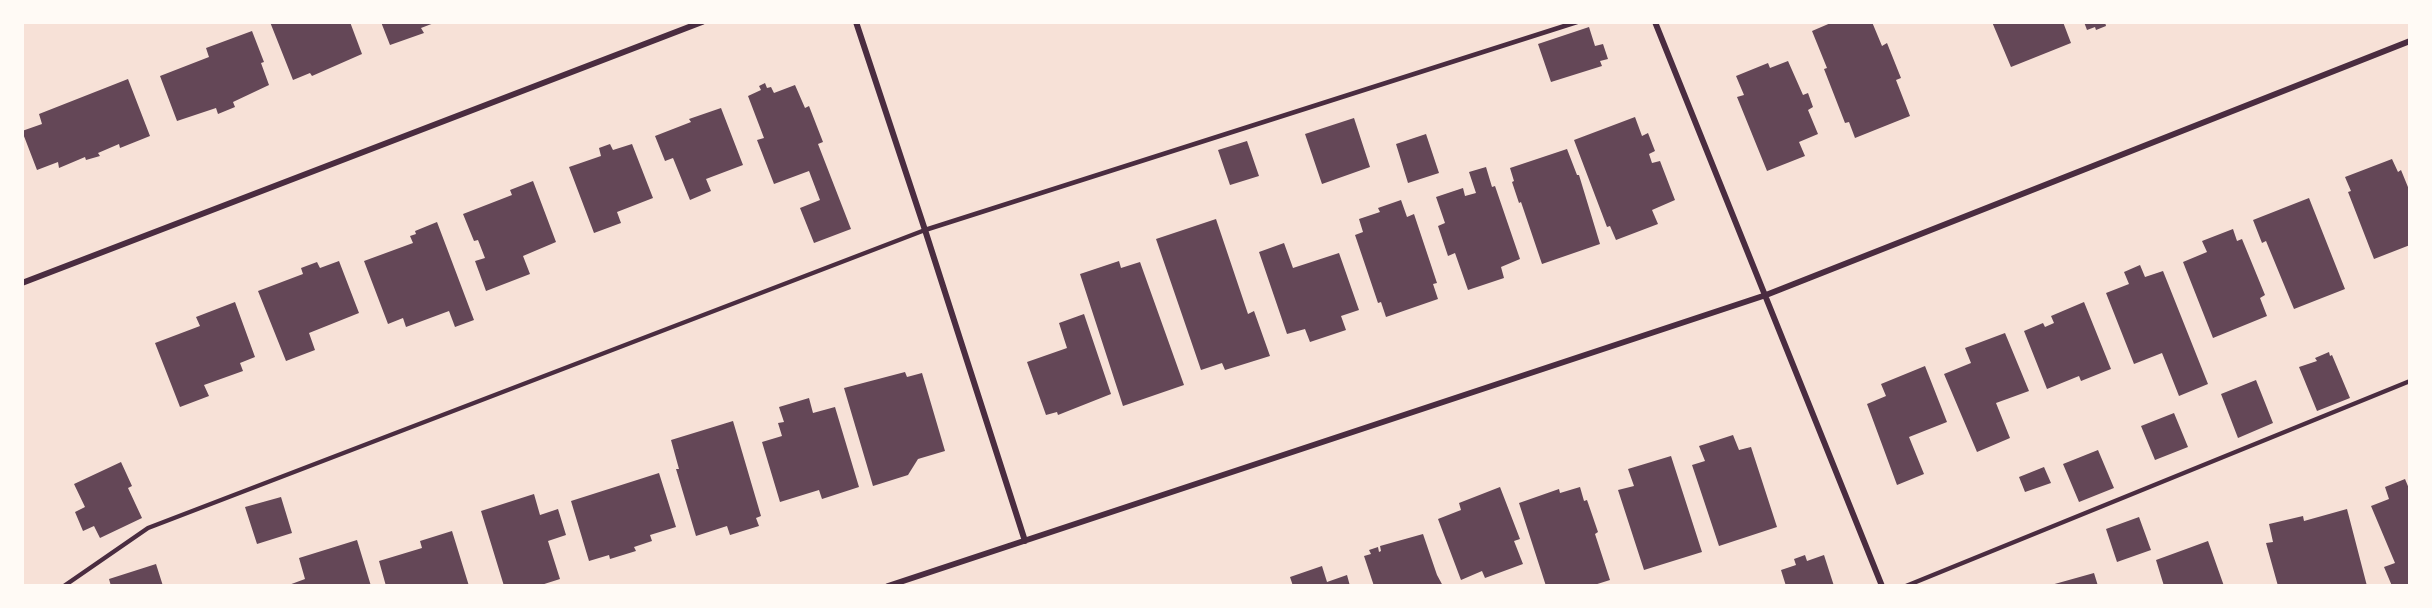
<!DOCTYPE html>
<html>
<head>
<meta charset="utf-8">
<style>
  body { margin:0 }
  #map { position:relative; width:2432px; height:608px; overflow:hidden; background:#f7e1d7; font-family:"Noto Sans",sans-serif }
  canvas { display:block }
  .frame { position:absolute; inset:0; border:24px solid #fffaf5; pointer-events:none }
</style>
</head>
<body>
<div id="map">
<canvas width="2432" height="608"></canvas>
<div class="frame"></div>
</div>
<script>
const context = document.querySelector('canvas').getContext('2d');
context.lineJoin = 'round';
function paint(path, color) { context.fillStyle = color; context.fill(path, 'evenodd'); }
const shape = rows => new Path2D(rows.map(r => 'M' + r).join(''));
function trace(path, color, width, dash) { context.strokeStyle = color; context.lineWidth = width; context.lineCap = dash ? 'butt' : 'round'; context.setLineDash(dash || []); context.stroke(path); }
paint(shape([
  [270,22,350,22,362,54,312,76,310,73,293,80],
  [381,22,434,22,434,23,421,28,424,33,390,45],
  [1833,22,1872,22,1882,46,1887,43,1901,78,1896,80,1910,116,1855,138,1849,122,1845,123,1824,69,1827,68,1812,31],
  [1992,22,2063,22,2071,43,2011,67],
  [2084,22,2105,22,2106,26,2096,30,2095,27,2087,30],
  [1589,27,1595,46,1603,44,1608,59,1600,61,1602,66,1551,82,1538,44],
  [252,31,264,62,261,63,269,85,233,102,235,107,218,114,216,108,177,121,160,76,209,57,206,48],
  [1788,61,1803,95,1808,93,1813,107,1808,110,1818,134,1799,142,1805,156,1767,171,1737,97,1744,95,1736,76,1768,63,1770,68],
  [128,79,150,136,120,148,119,144,98,153,100,156,86,160,85,157,59,168,58,162,37,170,22,131,42,124,39,114],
  [765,83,767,88,771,87,774,93,795,85,805,108,809,106,823,142,818,144,851,229,814,243,800,208,820,200,809,171,774,184,757,140,764,138,748,96,761,90,759,86],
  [721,108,743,165,706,179,711,191,690,200,673,158,665,161,655,136,691,122,689,119],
  [1635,117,1642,136,1648,133,1655,151,1649,154,1652,163,1660,161,1675,200,1652,210,1658,224,1616,240,1610,226,1607,227,1574,140],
  [1354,118,1370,167,1322,184,1305,134],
  [1426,134,1439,173,1408,183,1396,144],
  [1247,141,1259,176,1230,185,1218,150],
  [610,144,613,150,632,144,653,198,617,212,621,223,594,233,569,167,601,156,599,148],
  [1567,149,1577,175,1579,175,1600,244,1542,264,1521,202,1519,203,1512,182,1514,181,1510,168],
  [2392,159,2398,172,2401,170,2410,192,2410,245,2374,259,2348,192,2351,191,2345,177],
  [1486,167,1492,187,1495,186,1520,259,1501,267,1504,278,1468,290,1455,253,1448,256,1438,226,1445,223,1436,197,1463,188,1465,196,1476,193,1469,172],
  [533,181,556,242,523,256,530,274,486,291,475,261,485,258,478,240,474,241,463,214,512,195,510,190],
  [2309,198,2345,289,2294,309,2266,241,2262,243,2253,220],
  [1401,200,1407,217,1414,214,1437,283,1433,284,1438,299,1386,317,1381,302,1378,303,1355,235,1363,232,1359,219,1380,212,1378,208],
  [1216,219,1248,314,1254,311,1270,356,1225,370,1222,363,1201,370,1156,239],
  [437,222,474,320,455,327,449,311,406,327,403,318,388,324,364,261,413,243,410,236,416,234,415,231],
  [2233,229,2237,241,2242,239,2265,295,2260,298,2267,316,2213,338,2183,262,2207,252,2202,241],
  [1284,243,1293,268,1339,253,1359,310,1341,316,1346,330,1310,342,1305,329,1287,334,1259,252],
  [339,261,359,313,309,333,315,350,286,361,258,291,303,274,301,268,317,262,320,268],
  [1119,261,1121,268,1140,262,1184,385,1123,406,1080,274],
  [2140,265,2145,277,2163,271,2208,384,2179,396,2162,353,2134,364,2106,293,2129,284,2124,272],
  [235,302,255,357,240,363,243,371,204,385,209,396,180,407,155,343,200,326,196,317],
  [2084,302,2111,369,2081,381,2079,376,2047,389,2024,331,2043,323,2045,327,2054,323,2051,316],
  [1084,314,1111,394,1058,415,1057,412,1046,415,1027,362,1067,348,1059,323],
  [2005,333,2029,391,1996,403,2010,438,1977,452,1944,374,1971,363,1965,348],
  [2329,352,2330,356,2332,355,2350,398,2317,411,2299,367,2317,361,2315,358],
  [1925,366,1947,422,1909,437,1924,474,1897,485,1867,404,1886,396,1881,384],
  [905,372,907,377,922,373,945,451,918,459,908,475,873,486,844,388],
  [2256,380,2273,423,2238,438,2221,394],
  [809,398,813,413,835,407,859,487,822,499,819,490,780,502,762,442,782,436,778,423,784,422,779,407],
  [2174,413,2188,447,2155,460,2141,426],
  [733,421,761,516,756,518,759,526,730,535,727,526,696,536,676,469,679,469,671,440],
  [1733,435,1739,450,1751,447,1777,527,1719,546,1692,465,1705,461,1699,446],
  [2098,450,2114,488,2079,502,2063,464],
  [1671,456,1702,552,1644,570,1618,490,1634,486,1628,469],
  [121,462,132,486,128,488,142,518,100,538,94,526,83,531,75,512,85,507,74,484],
  [2044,467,2051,483,2025,492,2019,477],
  [659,473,676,527,650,535,652,541,634,547,636,551,610,559,609,555,589,561,571,501],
  [2405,479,2410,491,2410,586,2392,586,2384,567,2395,563,2371,506,2389,499,2385,487],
  [1500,487,1520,539,1514,541,1523,564,1485,578,1482,571,1461,580,1438,519,1461,510,1459,503],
  [1580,487,1584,501,1587,500,1598,532,1595,534,1610,580,1591,586,1546,586,1519,503,1559,489,1560,493],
  [534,494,540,515,558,509,566,535,548,541,560,579,538,586,504,586,481,511],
  [281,497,292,533,257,544,245,507],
  [2347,509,2367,586,2278,586,2266,543,2273,542,2269,524,2303,516,2304,521],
  [2139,517,2151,550,2117,562,2106,529],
  [452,531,469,586,386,586,379,561,422,548,420,541],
  [1423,534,1437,575,1443,586,1374,586,1364,556,1371,554,1369,550,1378,547,1379,552,1381,551,1380,546],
  [357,540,371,586,286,586,305,579,299,558],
  [2208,541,2224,586,2164,586,2156,560],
  [1805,555,1807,561,1824,555,1834,586,1786,586,1781,570,1796,565,1794,559],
  [156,564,163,586,111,586,109,579],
  [1322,566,1327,582,1347,575,1350,586,1293,586,1290,577],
  [2094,573,2098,586,2051,586,2051,585]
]), '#644757');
trace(shape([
  [64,586,148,528,925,230,1577,22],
  [1906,586,2410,381]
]), '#4a2c40', 4.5);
trace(shape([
  [856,22,925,230,1025,541],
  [1655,22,1882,586],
  [22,283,702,22],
  [888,586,1766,295,2410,41]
]), '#4a2c40', 6);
</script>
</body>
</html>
